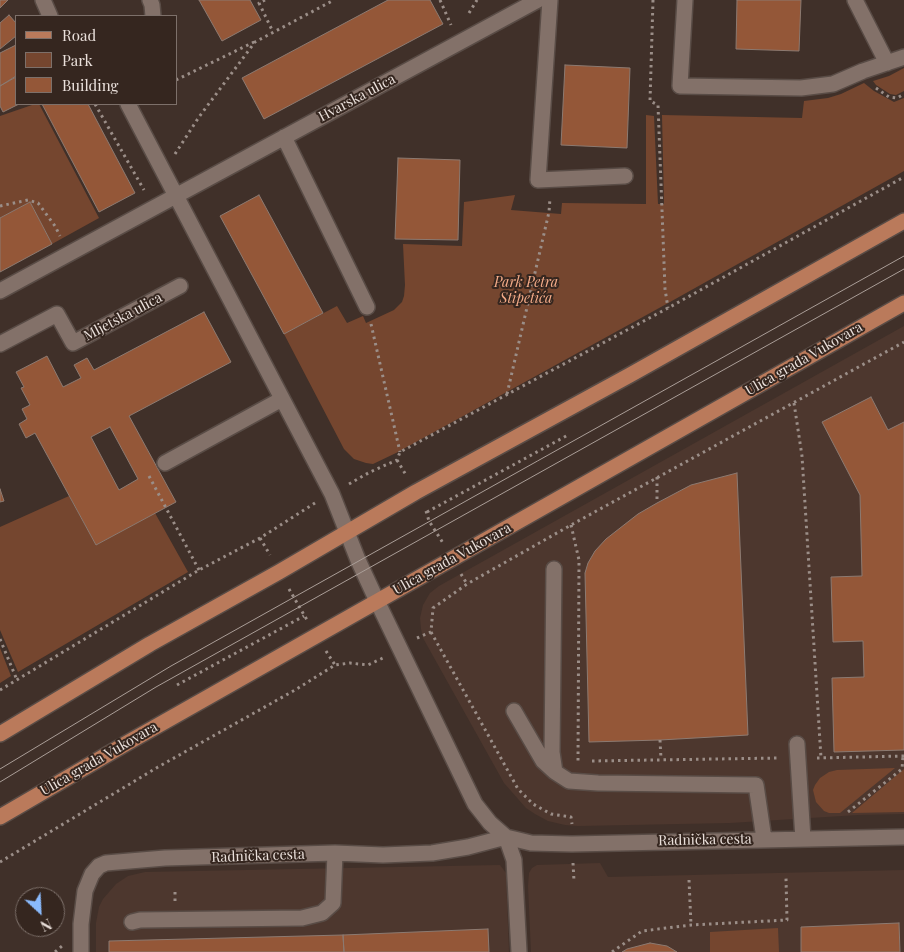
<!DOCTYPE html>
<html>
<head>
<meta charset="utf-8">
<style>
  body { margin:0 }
  #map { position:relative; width:904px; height:952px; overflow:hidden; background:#403029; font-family:"Playfair Display",serif }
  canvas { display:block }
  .legend { position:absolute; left:15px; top:15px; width:162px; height:90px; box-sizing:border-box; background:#35261f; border:1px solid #7d706a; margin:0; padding:6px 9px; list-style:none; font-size:15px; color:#eae0db }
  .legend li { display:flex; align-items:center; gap:10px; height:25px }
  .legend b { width:25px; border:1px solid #7d706a }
  .north { position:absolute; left:15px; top:887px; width:50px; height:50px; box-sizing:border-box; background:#35261f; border:1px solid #7d706a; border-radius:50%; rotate:155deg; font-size:14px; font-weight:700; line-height:20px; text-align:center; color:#eae0db }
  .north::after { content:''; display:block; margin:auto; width:18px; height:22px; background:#8abafc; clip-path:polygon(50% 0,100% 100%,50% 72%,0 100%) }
</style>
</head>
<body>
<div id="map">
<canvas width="904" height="952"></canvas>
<ul class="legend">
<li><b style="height:6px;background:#ba7a5b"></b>Road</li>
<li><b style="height:14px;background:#75462f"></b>Park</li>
<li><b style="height:14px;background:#945738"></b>Building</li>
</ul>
<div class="north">N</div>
</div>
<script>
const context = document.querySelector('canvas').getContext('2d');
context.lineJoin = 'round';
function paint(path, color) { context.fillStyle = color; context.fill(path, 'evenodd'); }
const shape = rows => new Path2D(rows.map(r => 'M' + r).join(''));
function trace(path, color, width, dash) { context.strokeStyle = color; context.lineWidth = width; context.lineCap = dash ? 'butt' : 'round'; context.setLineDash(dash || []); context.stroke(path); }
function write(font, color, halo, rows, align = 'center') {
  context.font = font + ' "Playfair Display",serif'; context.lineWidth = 4; context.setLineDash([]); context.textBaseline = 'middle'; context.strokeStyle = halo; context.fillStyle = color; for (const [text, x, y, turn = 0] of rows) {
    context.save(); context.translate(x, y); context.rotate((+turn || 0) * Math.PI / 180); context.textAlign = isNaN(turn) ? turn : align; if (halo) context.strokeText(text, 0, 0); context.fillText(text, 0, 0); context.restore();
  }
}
paint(shape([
  [904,326,904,814,858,815,730,823,578,826,565,825,548,821,535,814,526,808,504,783,423,638,421,629,420,618,423,605,430,593,439,586],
  [600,863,608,877,904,870,904,952,531,952,528,886,529,873,532,868,537,865],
  [500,865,506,873,509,952,96,952,96,923,99,907,103,899,116,884,128,876,145,872]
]), '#4d372e');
paint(shape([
  [904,68,904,91,896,95,890,94,876,85,873,81,889,76],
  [864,83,874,91,894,102,904,98,904,171,670,302,396,453,373,464,366,463,354,459,344,449,284,334,337,306,347,323,363,316,366,323,394,310,402,302,404,296,405,285,403,244,462,246,464,202,515,195,511,210,561,214,562,203,646,204,646,115,654,116,658,204,664,204,662,115,802,118,804,101,828,98,841,94],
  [35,104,39,104,99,218,52,244,30,202,0,218,0,116],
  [69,496,96,545,155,513,188,572,18,672,0,630,0,527],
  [0,648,11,676,0,683],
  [895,768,840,813,829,813,824,811,816,802,813,790,815,785,820,778,829,772,837,770],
  [904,769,904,812,852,813],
  [778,928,779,952,710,952,710,932]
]), '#75462f');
const building = shape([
  [0,0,8,0,0,8,0,0],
  [199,0,250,0,261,20,222,41,199,0],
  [388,0,430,0,443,24,264,119,242,78,388,0],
  [737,0,801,0,799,51,736,49,737,0],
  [9,15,16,23,16,36,0,49,0,23,9,15],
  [16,45,16,76,0,86,0,53,16,45],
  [565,65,630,68,627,148,561,145,565,65],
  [16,77,16,104,19,104,3,112,0,106,0,86,16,77],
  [42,104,88,104,135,193,99,212,42,104],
  [398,158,460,160,458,240,395,239,398,158],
  [259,195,323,313,284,334,220,216,259,195],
  [30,202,52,244,0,272,0,218,30,202],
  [204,312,231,362,129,416,176,502,96,545,35,433,26,438,19,424,27,419,22,409,30,405,21,388,24,387,16,372,47,356,63,387,81,378,74,365,87,358,94,370,204,312],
  [110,427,138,479,119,490,91,437,110,427],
  [871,397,888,430,904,422,904,750,834,752,832,678,864,677,863,641,833,642,831,577,862,576,860,495,822,422,871,397],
  [737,473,748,735,660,740,589,742,585,573,588,563,595,551,606,539,638,514,657,503,691,485,737,473],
  [0,489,4,501,0,502,0,489],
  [899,923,900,952,801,952,801,927,899,923],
  [488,929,489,952,344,952,343,935,488,929],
  [343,935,344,952,109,952,109,941,343,935],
  [650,943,667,946,677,952,622,952,627,949,650,943]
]);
paint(building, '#945738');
trace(building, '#8c7a71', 1);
const minor = shape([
  [43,0,50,16],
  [150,0,152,5,153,16],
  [550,0,538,180,625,176],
  [685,0,680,86,801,88,833,84,863,71,904,57],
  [855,0,887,63],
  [128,104,332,494,358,560,377,601,475,804,490,823,506,837,531,843,572,844,904,837],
  [284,137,367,307],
  [0,291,538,0],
  [0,344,57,314,73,343,180,286],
  [165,463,282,399],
  [554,569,552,752,555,772,569,781,598,783,756,785,764,839],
  [514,711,543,761,555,772],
  [797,744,803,839],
  [506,837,514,860,519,952],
  [132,922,140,920,302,918,322,913,333,903,335,853],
  [81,952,81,924,85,891,92,874,99,866,106,863,165,858,335,853,383,855,432,853,468,847,506,837]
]);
const major = shape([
  [0,734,150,644,279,572,416,492,630,375,904,221],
  [0,817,127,743,904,303]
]);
trace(minor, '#594c46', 18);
trace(major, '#594c46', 18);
trace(shape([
  [265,0,259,3,273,32],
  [440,0,451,25],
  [653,0,650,101,658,105,665,289,668,308],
  [469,13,477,0],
  [176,80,254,42],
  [876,88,889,97,897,98,904,94],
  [95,104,144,190],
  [175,154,199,117,255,42,334,0],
  [0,206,28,200,38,203,55,226,60,236],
  [371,324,400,452],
  [507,394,549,212,550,198],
  [794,403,802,456,821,758],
  [397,460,406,475],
  [149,476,199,570],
  [657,477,657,503],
  [349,484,370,472,397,460,400,452,668,308,904,177],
  [426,511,429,521,443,543],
  [427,512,568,435],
  [571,525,579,560,578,761,581,761],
  [260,538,270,555],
  [461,574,467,584],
  [289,589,307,620],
  [431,632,518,789,533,804,551,814,571,817,572,824],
  [417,638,431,632,433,608,467,584,571,525,904,342],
  [0,639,17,680],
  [326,651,335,665],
  [177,685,304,616],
  [0,690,199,570,260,538,315,503],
  [660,740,661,759],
  [817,758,904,756],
  [592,761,778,758],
  [848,812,902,769,903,756],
  [0,862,158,767,295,690,335,665,350,663,368,665,383,658],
  [573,863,574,881],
  [689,880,691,925],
  [175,892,175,901],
  [55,952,62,946],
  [612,952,642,931,691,925,787,920,786,878]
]), '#9b8e88', 3, [2.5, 4]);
trace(minor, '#837169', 15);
trace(major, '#ba7a5b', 15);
trace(shape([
  [0,769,171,666,904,256],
  [0,782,156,687,904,269]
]), '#aa9e98', 1);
write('14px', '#eae0db', '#35261f', [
  ["Hvarska ulica",357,98,-28],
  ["Mljetska ulica",123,317,-28],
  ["Ulica grada Vukovara",804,359,-30],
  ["Ulica grada Vukovara",452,559,-29],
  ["Ulica grada Vukovara",99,759,-30],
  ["Radnička cesta",705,840,-1],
  ["Radnička cesta",258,856,-2]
]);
write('italic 14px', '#f5ac89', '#35261f', [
  ["Park Petra",526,283],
  ["Stipetića",526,299]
]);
</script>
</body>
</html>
